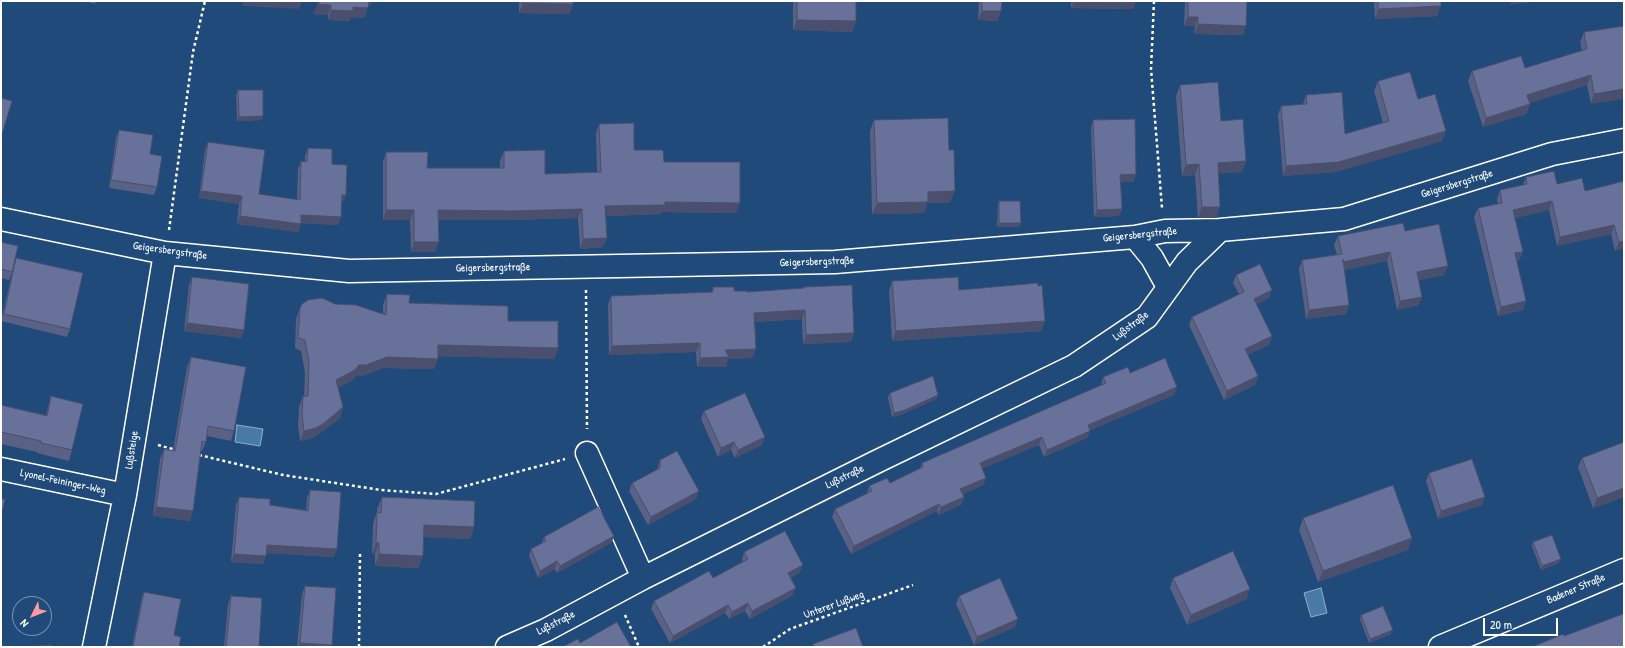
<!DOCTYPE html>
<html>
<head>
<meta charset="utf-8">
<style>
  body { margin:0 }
  #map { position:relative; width:1625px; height:648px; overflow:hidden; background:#1f4a7a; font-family:"Patrick Hand",sans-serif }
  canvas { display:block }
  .frame { position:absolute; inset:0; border:2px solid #fff; pointer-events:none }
  .north { position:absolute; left:12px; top:596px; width:40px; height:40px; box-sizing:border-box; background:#1f4a7a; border:1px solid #7992af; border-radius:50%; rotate:227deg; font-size:11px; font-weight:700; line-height:16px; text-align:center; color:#fff }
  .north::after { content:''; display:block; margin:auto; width:14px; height:18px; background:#ff9aa2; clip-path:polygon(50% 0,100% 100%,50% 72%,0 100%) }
  .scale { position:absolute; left:1483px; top:618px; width:75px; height:18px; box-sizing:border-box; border:2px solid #fff; border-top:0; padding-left:5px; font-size:12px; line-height:14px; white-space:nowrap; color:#fff; -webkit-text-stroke:3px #1f4a7a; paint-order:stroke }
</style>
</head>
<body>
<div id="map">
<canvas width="1625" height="648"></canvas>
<div class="frame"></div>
<div class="north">N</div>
<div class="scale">20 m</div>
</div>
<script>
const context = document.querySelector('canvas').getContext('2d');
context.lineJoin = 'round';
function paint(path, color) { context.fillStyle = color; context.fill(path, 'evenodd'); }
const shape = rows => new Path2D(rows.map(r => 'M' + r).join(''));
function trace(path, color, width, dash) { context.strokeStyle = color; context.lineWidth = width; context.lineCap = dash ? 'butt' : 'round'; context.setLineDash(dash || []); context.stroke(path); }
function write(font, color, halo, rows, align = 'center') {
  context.font = font + ' "Patrick Hand",sans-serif'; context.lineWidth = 3; context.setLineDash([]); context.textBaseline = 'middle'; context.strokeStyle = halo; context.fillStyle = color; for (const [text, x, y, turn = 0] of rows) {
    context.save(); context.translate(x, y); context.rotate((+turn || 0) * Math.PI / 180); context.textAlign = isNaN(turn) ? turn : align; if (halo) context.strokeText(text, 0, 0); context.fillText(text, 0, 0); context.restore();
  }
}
const water = shape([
  [237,425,263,429,260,446,235,442,237,425],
  [1321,588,1327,613,1311,617,1304,593,1321,588]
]);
paint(water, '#4979a5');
trace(water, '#92afc9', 1);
const minor = shape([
  [1,219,165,253,349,271,835,262,1135,237,1165,231,1220,230,1344,219,1552,154,1624,140],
  [1135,237,1152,258,1168,287],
  [587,453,643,578],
  [1,469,125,495],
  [94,647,125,495,165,253],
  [507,647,546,630,643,578,876,462,1074,366,1147,317,1187,262,1220,230]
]);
const major = shape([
  [1440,647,1624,570]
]);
trace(minor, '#fff', 25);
trace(major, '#fff', 25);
trace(shape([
  [1154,1,1151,69,1162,208],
  [169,230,193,52,205,1],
  [586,290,587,429],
  [158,445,176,450],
  [199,455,283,475,381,490,436,494,565,459],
  [625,615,639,647],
  [359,647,360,554],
  [763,647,790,629,913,585]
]), '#fff', 2.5, [3, 3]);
trace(minor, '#1f4a7a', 22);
trace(major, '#1f4a7a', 22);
paint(shape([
  [85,1,96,1,95,4],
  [321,1,371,6,368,6,364,18,351,17,349,21,328,20,328,15,313,14],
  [519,1,573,1,573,4,569,14,519,13],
  [793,1,856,1,856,21,852,32,793,30],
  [979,1,1002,1,998,21,978,20],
  [1071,1,1136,1,1133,9,1071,8],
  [1185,1,1247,1,1246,26,1243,35,1194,34,1195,26,1184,26],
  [1374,1,1441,1,1437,16,1375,19],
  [1624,26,1591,104,1587,85,1529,103,1530,104,1526,114,1483,127,1468,81,1472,71,1525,68,1582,51,1580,42,1584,32],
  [1378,81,1418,99,1442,141,1335,172,1283,176,1278,115,1281,106,1303,104,1306,95,1345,134,1383,123,1374,91],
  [1180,85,1221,121,1246,161,1242,172,1218,173,1216,218,1198,218,1195,175,1182,176,1176,96],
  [238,90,262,120,237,121,236,95],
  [874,120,950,203,927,203,924,213,872,214,870,131],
  [1093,120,1136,174,1133,182,1121,182,1122,209,1119,216,1094,217,1091,127],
  [599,124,634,150,664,162,736,213,662,212,661,214,606,216,607,238,603,247,580,249,578,218,510,220,439,220,435,252,411,252,410,220,383,220,383,162,386,152,427,168,500,168,500,161,504,151,545,174,597,172,596,133],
  [119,130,150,154,157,187,154,195,109,188,116,138],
  [208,142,259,194,297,200,298,169,301,161,305,161,305,156,308,148,332,164,343,203,342,203,341,217,338,225,301,223,298,232,237,224,239,204,199,198,205,150],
  [1526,177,1557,184,1585,191,1624,181,1624,248,1615,251,1611,234,1557,246,1549,210,1515,218,1523,252,1519,260,1517,261,1526,301,1523,310,1498,316,1474,217,1478,208,1498,204,1497,199,1500,190,1523,185],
  [999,201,1021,223,1019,227,997,227,998,205],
  [1405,231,1444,275,1419,280,1419,305,1397,310,1387,261,1344,270,1349,305,1346,314,1306,319,1299,269,1302,260,1337,255,1334,245,1338,236],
  [1,242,14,264,16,258,70,329,67,337,1,321,12,273,9,280,1,278],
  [1236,275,1269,298,1256,304,1272,336,1269,345,1247,355,1258,376,1255,385,1224,400,1189,325,1192,317,1239,294,1233,283],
  [192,277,244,330,241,338,184,331,189,285],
  [892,281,959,290,1038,286,1045,321,1041,331,892,341,889,291],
  [713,287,734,291,747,292,804,288,804,287,854,333,851,342,803,344,802,319,755,322,756,349,752,358,728,359,726,367,697,367,696,352,609,355,608,305,611,296,712,292],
  [387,294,409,303,508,321,558,348,554,359,438,356,438,359,434,369,383,368,362,376,356,376,351,381,338,388,343,407,340,418,319,434,312,438,300,441,298,425,299,407,303,396,304,396,305,373,301,351,295,348,296,319,300,308,335,304,383,314,383,305],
  [191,357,234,431,231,441,207,436,206,442,202,451,201,451,190,521,153,516,160,459,164,449,173,451,187,367],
  [1130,373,1177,387,1174,395,1090,430,1087,438,1044,457,1039,445,982,468,986,478,983,485,963,494,964,497,961,505,938,515,937,511,851,554,832,517,835,509,867,494,869,486,890,483,920,468,922,463,1101,385,1103,377],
  [890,393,938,395,936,399,903,414,892,417,888,397],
  [51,396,72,450,69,461,37,453,37,452,1,444,1,405,46,415,48,407],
  [704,411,762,445,735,458,731,450,718,457,701,419],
  [1624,442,1624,497,1593,508,1578,467,1582,458],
  [660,460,699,491,696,499,648,525,629,491,632,483,657,470],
  [1429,473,1482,505,1438,519,1426,481],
  [310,490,334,557,267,553,263,564,231,562,236,505,239,497,270,505,306,510,307,498],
  [382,497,474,527,470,539,423,537,423,556,418,568,375,566,375,554,372,554,373,524,377,512,377,509],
  [1303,518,1412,538,1408,550,1318,582,1299,530],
  [614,536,611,543,557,573,555,569,538,578,529,556,531,549,542,543,544,537],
  [1533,542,1559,563,1541,570,1532,546],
  [744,552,800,572,790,578,793,595,750,619,745,611,729,619,725,613,670,643,651,609,654,601,713,578,743,562,742,560],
  [1173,578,1247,599,1187,625,1170,588],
  [305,586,332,645,331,647,297,647,302,594],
  [144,592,174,635,179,647,132,647,142,596],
  [231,596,259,647,224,647,228,604],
  [959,596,1015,627,974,645,956,604],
  [1361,615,1391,634,1369,643,1360,619]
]), '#596184');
paint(shape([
  [244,1,302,1,299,9,242,6],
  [367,1,372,1,371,6,365,6],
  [1074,1,1136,1,1133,9,1071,8],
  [1511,1,1540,1,1510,5],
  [523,3,573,4,569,14,519,13],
  [317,4,331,5,328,15,313,14],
  [1441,6,1437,16,1375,19,1378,9],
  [353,7,368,8,364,18,351,17,349,21,328,20,331,10],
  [982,11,1001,11,998,21,978,20],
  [1188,17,1198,17,1195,26,1184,26],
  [797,20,856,21,852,32,793,30],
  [1198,24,1246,26,1243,35,1194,34],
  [1591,75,1587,85,1523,105,1527,95],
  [1624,89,1624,99,1591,104,1594,94],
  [1530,104,1526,114,1483,127,1486,118],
  [263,116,262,120,237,121,239,117],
  [1446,131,1442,141,1335,172,1283,176,1286,166],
  [1246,161,1242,172,1214,174,1218,163],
  [1199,164,1195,175,1182,176,1186,165],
  [1136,174,1133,182,1118,182,1120,175],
  [201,191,242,196,239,204,199,198],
  [955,191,950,203,927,203,924,213,872,214,877,203,928,192],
  [342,195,346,195,343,203,339,203],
  [1552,201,1549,210,1510,219,1513,210],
  [665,202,740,203,736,213,662,212,661,214,602,216,605,206],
  [1202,207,1220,207,1216,218,1198,218],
  [582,209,578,218,510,220,435,220,438,210],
  [1122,209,1119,216,1094,217,1097,210],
  [386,210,414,210,410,220,383,220],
  [301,215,341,217,338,225,298,223],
  [240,216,301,224,298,232,237,224],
  [999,223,1021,223,1019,227,997,227],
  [1614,225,1611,234,1557,246,1560,237],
  [607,238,603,247,580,249,583,239],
  [1624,241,1624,248,1615,251,1619,242],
  [414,242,439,242,435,252,411,252],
  [1390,252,1387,261,1340,271,1343,262],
  [1523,252,1519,260,1512,262,1515,253],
  [1448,266,1444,275,1414,281,1417,272],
  [1272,290,1269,298,1251,307,1254,299],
  [1422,297,1419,305,1397,310,1400,301],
  [1526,301,1523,310,1498,316,1501,307],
  [1349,305,1346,314,1306,319,1309,310],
  [805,310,802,319,751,322,754,313],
  [1045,321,1041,331,892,341,896,331],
  [187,323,244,330,241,338,184,331],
  [854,333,851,342,803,344,806,335],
  [1272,336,1269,345,1242,357,1245,349],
  [700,343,696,352,609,355,612,346],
  [438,345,558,348,554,359,435,356],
  [756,349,752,358,728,359,726,367,697,367,700,358,725,350],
  [387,357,438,359,434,369,383,368,362,376,356,376,351,381,332,391,336,380,359,365],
  [1258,376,1255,385,1224,400,1227,391],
  [1177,387,1174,395,1085,432,1088,425],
  [938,395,936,399,903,414,892,417,894,413],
  [343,407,340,418,319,434,312,438,300,441,304,431],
  [1090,431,1087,438,1044,457,1047,450],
  [765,437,762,445,735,458,738,450],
  [1042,437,1039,445,977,471,980,463],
  [734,442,731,450,718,457,721,448],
  [986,478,983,485,958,497,960,489],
  [1624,488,1624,497,1593,508,1597,498],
  [699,491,696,499,648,525,651,517],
  [964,497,961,505,938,515,941,507],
  [1485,497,1482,505,1438,519,1441,511],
  [939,504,937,511,851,554,854,546],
  [156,507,193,511,190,521,153,516],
  [424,525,474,527,470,539,419,537],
  [614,536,611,543,557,573,560,566],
  [1412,538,1408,550,1318,582,1323,571],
  [376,543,379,543,375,554,372,554],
  [267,545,337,549,334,557,264,553],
  [234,554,266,556,263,564,231,562],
  [379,554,423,556,418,568,375,566],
  [1561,559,1559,563,1541,570,1542,566],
  [557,561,555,569,538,578,540,571],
  [803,565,800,572,785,580,788,573],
  [796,588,793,595,750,619,752,611],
  [1250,589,1247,599,1187,625,1191,615],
  [748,603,745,611,729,619,732,612],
  [728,605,725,613,670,643,673,636],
  [1018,619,1015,627,974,645,977,637],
  [1393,630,1391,634,1369,643,1370,639],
  [300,643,332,645,331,647,298,647]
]), '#494f6c');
const building = shape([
  [321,1,369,1,368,8,353,7,353,11,331,10,331,5,317,4,321,1],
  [523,1,573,1,573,4,523,3,523,1],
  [797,1,856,1,856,21,797,20,797,1],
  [982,1,1002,1,1001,11,982,11,982,1],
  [1188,1,1247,1,1246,26,1198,24,1198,17,1188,17,1188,1],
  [1378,1,1441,1,1441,6,1378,9,1378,1],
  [1624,26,1624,89,1594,94,1591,75,1527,95,1530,104,1486,118,1472,71,1521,56,1525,68,1587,49,1584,32,1624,26],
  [1410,72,1418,99,1435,94,1446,131,1339,162,1286,166,1281,106,1307,104,1306,95,1342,92,1345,134,1389,121,1378,81,1410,72],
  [1218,82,1221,121,1243,119,1246,161,1218,163,1220,207,1202,207,1199,164,1186,165,1180,85,1218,82],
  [238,90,263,90,263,116,239,117,238,90],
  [1,98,12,101,1,137,1,98],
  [948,118,949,150,954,150,955,191,928,192,928,202,877,203,874,120,948,118],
  [1135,119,1136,174,1120,175,1122,209,1097,210,1093,120,1135,119],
  [634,123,634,150,663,150,664,162,740,162,740,203,665,202,665,205,605,206,607,238,583,239,582,209,513,211,438,210,439,242,414,242,414,210,386,210,386,152,428,152,427,168,504,168,504,151,545,150,545,174,601,172,599,124,634,123],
  [119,130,153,135,150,154,162,156,157,187,111,180,119,130],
  [208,142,265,150,259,194,300,200,301,161,307,162,308,148,332,149,332,164,347,165,346,195,342,195,341,217,301,215,301,224,240,216,242,196,201,191,208,142],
  [1554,171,1557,184,1582,178,1585,191,1624,181,1624,241,1619,242,1614,225,1560,237,1552,201,1513,210,1523,252,1515,253,1526,301,1501,307,1478,208,1502,203,1500,190,1527,184,1526,177,1554,171],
  [999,201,1020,201,1021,223,999,223,999,201],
  [1403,223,1405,231,1439,224,1448,266,1417,272,1422,297,1400,301,1390,252,1343,262,1343,259,1349,305,1309,310,1302,260,1342,254,1338,236,1403,223],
  [1,242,18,246,12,272,1,269,1,242],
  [16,258,83,273,70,329,4,314,16,258],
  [1260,264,1272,290,1254,299,1272,336,1245,349,1258,376,1227,391,1192,317,1244,292,1236,275,1260,264],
  [192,277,249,284,244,330,187,323,192,277],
  [958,277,959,290,1038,283,1038,286,1042,285,1045,321,896,331,892,281,958,277],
  [852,285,854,333,806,335,805,310,754,313,756,349,725,350,729,357,700,358,700,343,612,346,611,296,713,292,713,287,734,287,734,291,747,291,747,292,804,288,804,287,852,285],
  [387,294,410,295,409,303,508,306,508,321,558,321,558,348,438,345,438,359,387,357,366,365,359,365,355,370,336,380,343,407,323,424,316,428,304,431,302,414,303,396,308,396,309,362,305,340,298,338,300,308,302,304,308,300,322,298,335,304,356,305,386,315,387,294],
  [191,357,246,367,234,431,208,426,206,442,202,441,193,511,156,507,164,449,175,451,191,357],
  [1165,358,1177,387,1088,425,1090,431,1047,450,1042,437,980,463,986,478,960,489,964,497,941,507,939,504,854,546,835,509,872,491,869,486,887,478,890,483,923,467,922,463,1106,383,1103,377,1128,367,1130,373,1165,358],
  [933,376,938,395,905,410,894,413,890,393,933,376],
  [745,393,765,437,738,450,734,442,721,448,704,411,745,393],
  [51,396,83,404,72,450,41,443,41,441,1,432,1,405,47,416,51,396],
  [1624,442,1624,488,1597,498,1582,458,1624,442],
  [677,451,699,491,651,517,632,483,660,468,660,460,677,451],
  [1472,459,1485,497,1441,511,1429,473,1472,459],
  [1393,485,1412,538,1323,571,1303,518,1393,485],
  [310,490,341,492,337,549,267,545,266,556,234,554,239,497,270,499,270,505,308,511,310,490],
  [382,497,475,501,474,527,424,525,423,556,379,554,379,543,376,543,377,512,381,513,382,497],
  [1,499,5,499,1,516,1,499],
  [598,507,614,536,560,566,557,561,540,571,531,549,546,541,544,537,598,507],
  [785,531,803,565,788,573,796,588,752,611,748,603,732,612,728,605,673,636,654,601,709,571,713,578,748,559,744,552,785,531],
  [1552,535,1561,559,1542,566,1533,542,1552,535],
  [1233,551,1250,589,1191,615,1173,578,1233,551],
  [1000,578,1018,619,977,637,959,596,1000,578],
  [305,586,336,588,332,645,300,643,305,586],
  [144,592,181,599,174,635,181,637,179,647,133,647,144,592],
  [231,596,262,598,259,647,226,647,231,596],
  [1383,606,1393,630,1370,639,1361,615,1383,606],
  [1623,614,1624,616,1624,647,1532,647,1563,634,1564,636,1623,614],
  [617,622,631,647,562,647,578,639,580,643,617,622],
  [856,628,863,647,814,647,813,644,856,628],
  [51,645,51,647,26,647,51,645]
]);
paint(building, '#68719a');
trace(building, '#494f6c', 1);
write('11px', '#fff', '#1f4a7a', [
  ["Geigersbergstraße",1457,184,-17],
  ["Geigersbergstraße",1140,235,-6],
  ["Geigersbergstraße",170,251,8],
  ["Geigersbergstraße",817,262,-2],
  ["Geigersbergstraße",493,268,-1],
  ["Lußstraße",1131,326,-37],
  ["Lußsteige",132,450,-81],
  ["Lußstraße",845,477,-26],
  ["Lyonel-Feininger-Weg",63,482,12],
  ["Badener Straße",1576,589,-23],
  ["Unterer Lußweg",834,605,-20],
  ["Lußstraße",556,623,-27]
]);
</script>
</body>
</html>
